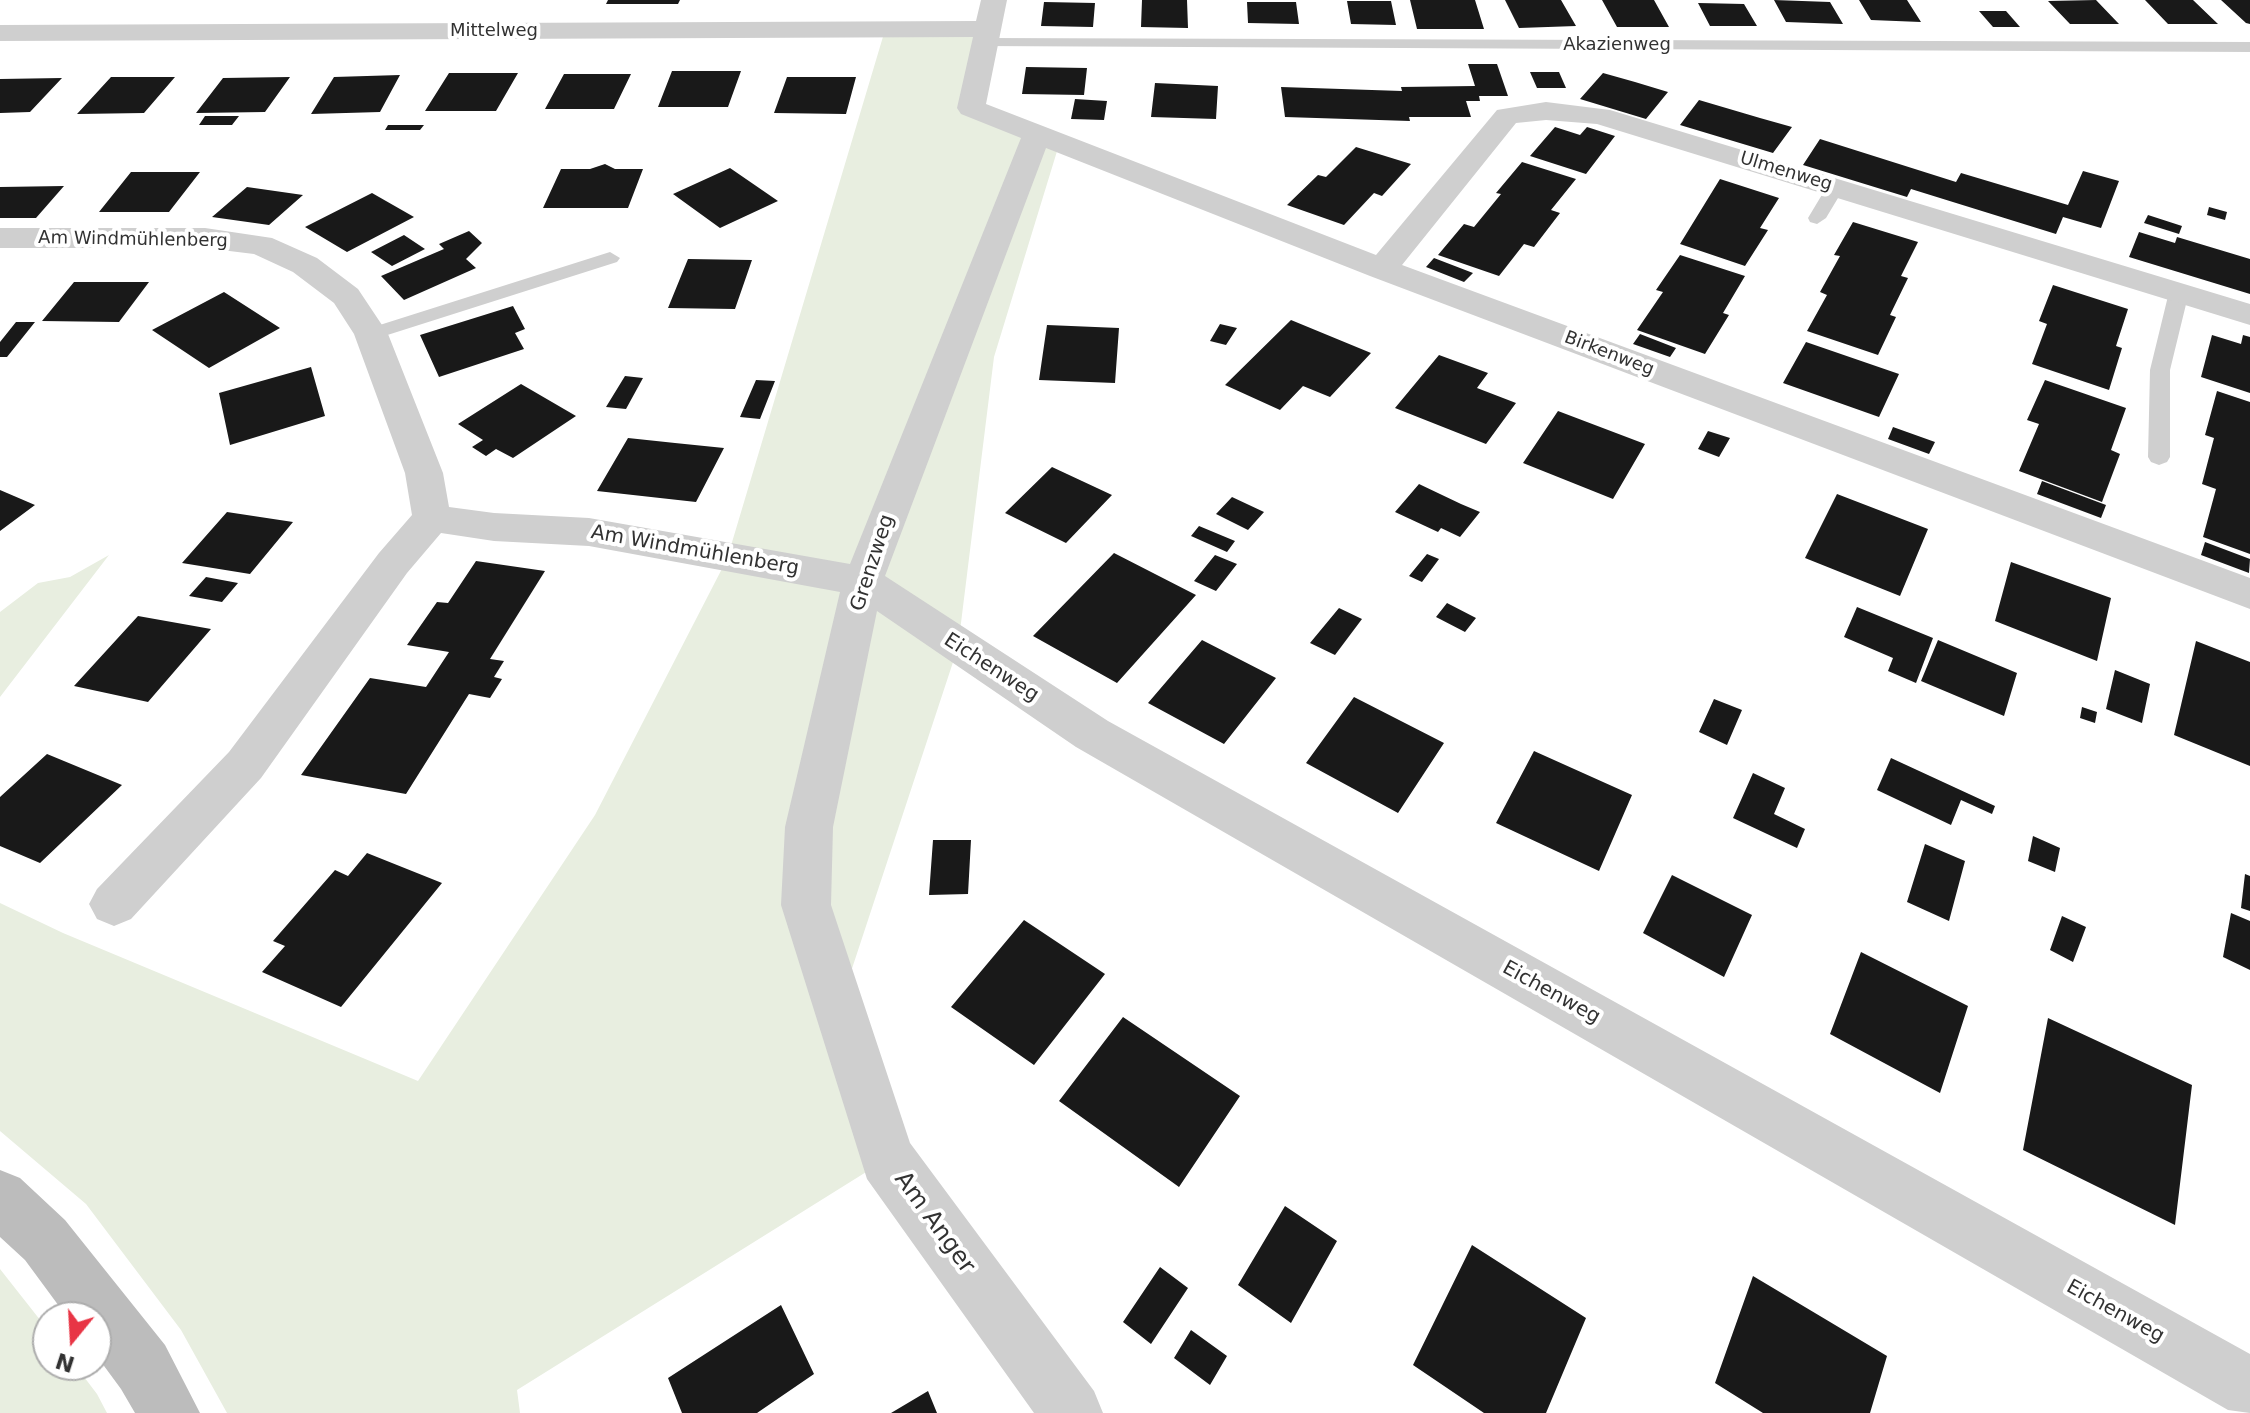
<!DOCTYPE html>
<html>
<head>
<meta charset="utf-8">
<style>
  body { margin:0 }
  #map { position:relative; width:2250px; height:1413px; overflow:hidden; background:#fff; font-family:"DejaVu Sans",sans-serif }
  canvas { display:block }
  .north { position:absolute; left:32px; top:1301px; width:80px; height:80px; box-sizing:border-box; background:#fff; border:2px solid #adadad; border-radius:50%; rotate:198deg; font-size:22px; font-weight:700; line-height:32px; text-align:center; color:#323232 }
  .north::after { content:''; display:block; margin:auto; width:28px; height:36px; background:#e83545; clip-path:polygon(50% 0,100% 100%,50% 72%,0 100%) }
</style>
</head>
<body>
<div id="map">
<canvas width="2250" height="1413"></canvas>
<div class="north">N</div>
</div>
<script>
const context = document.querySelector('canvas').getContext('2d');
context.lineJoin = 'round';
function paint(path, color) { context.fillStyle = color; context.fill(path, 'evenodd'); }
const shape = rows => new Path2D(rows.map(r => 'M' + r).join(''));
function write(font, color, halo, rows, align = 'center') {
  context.font = font + ' "DejaVu Sans",sans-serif'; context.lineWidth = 8; context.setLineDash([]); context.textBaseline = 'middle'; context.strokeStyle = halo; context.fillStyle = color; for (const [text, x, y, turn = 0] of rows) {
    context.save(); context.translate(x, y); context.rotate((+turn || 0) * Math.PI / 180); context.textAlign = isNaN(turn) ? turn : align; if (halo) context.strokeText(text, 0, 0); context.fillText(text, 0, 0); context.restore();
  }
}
paint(shape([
  [988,29,971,108,1058,148,994,357,958,647,838,1011,887,1159,517,1390,520,1413,227,1413,181,1330,86,1204,0,1131,0,903,63,933,418,1081,595,815,727,559,885,30],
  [109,555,0,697,0,612,38,583,70,577],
  [0,1269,48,1330,48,1365,75,1365,97,1394,107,1413,0,1413]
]), '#e8eee0');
paint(shape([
  [608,0,680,0,678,4,606,4],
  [1142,0,1187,0,1188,28,1141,27],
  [1410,0,1475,0,1484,29,1417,29],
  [1505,0,1561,0,1576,26,1519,28],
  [1602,0,1654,0,1669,27,1617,27],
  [1774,0,1830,2,1843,24,1786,22],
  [1859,0,1907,0,1921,22,1871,20],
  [2096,0,2119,24,2070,24,2048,1],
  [2145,0,2193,0,2218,24,2168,24],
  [2221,0,2250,0,2250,24,2246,23],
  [1347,1,1391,1,1396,25,1351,24],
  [1044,2,1095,3,1093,27,1041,26],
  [1247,2,1296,2,1299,24,1248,23],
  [1698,3,1744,4,1757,26,1710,26],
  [1979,11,2006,11,2020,27,1993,27],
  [1468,64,1497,64,1508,96,1479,96,1480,101,1466,101,1471,117,1409,117,1410,121,1285,117,1281,87,1402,91,1401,87,1475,86],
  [1026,67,1087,68,1084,95,1022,94],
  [672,71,741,71,728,107,658,107],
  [1530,72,1559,72,1566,88,1537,88],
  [449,73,518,73,496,111,425,111],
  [1603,73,1635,82,1668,92,1646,119,1580,99],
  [564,74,631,74,614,109,545,109],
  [400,75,380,112,311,114,334,77],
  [111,77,175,77,144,113,77,114],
  [290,77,265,112,196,113,223,78],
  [787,77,856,77,846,114,774,113],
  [62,78,30,112,0,113,0,79],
  [1155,83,1218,86,1216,119,1151,117],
  [1075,99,1107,101,1104,120,1071,119],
  [1699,100,1760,118,1792,127,1773,153,1680,125],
  [205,116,239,116,232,125,199,125],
  [388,125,424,125,420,130,385,130],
  [1555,127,1580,135,1587,127,1615,136,1586,174,1530,156],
  [1820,139,1956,182,1961,173,2068,205,2083,171,2119,181,2101,228,2063,217,2056,234,1911,189,1907,197,1803,165],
  [1356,147,1411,164,1382,196,1374,193,1344,225,1287,205,1318,175,1326,177],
  [1522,162,1576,179,1551,210,1560,213,1534,247,1524,244,1499,276,1438,255,1464,224,1474,227,1501,194,1496,193],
  [605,164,615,169,643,169,628,208,543,208,561,169,590,169],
  [730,168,778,201,720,228,673,194],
  [131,172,200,172,169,212,99,212],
  [1720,179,1779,198,1760,228,1768,230,1745,266,1680,244],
  [64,186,36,218,0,218,0,187],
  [247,187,303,195,269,225,212,217],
  [372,193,414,217,347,252,305,227],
  [2209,207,2227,212,2225,220,2207,215],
  [2148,215,2182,226,2179,234,2144,223],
  [1853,222,1918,242,1901,276,1908,278,1890,315,1896,317,1878,355,1807,331,1827,295,1820,292,1840,256,1834,255],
  [469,231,482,243,466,259,476,268,404,300,381,276,444,249,439,244],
  [2139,232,2175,243,2177,237,2250,259,2250,294,2129,257],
  [404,235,425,249,392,266,371,252],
  [1680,255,1745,276,1723,313,1729,315,1705,354,1637,330,1663,292,1656,290],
  [1434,258,1473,273,1464,282,1426,267],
  [688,259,752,260,735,309,668,308],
  [74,282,149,282,119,322,42,321],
  [2053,285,2128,309,2116,346,2122,348,2109,390,2032,364,2047,324,2039,321],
  [224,292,280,328,209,368,152,330],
  [513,306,525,329,515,333,524,349,439,377,420,335],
  [1291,320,1371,353,1330,397,1303,386,1280,410,1225,385],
  [16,322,35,322,7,357,0,357,0,342],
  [1220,324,1237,328,1226,345,1210,341],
  [1047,325,1119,328,1115,383,1039,380],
  [1640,334,1676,348,1670,357,1633,344],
  [2212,335,2241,344,2243,335,2250,337,2250,393,2201,377],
  [1806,342,1899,374,1879,417,1783,383],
  [1439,355,1488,373,1477,388,1516,403,1486,444,1395,408],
  [311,367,325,416,230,445,219,393],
  [625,376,643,378,626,409,606,407],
  [756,380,775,381,760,419,740,417],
  [2045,380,2126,408,2111,450,2120,454,2102,502,2019,471,2039,424,2027,420],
  [521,384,576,416,513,458,496,449,486,456,472,447,483,440,458,424],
  [2217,391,2250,402,2250,554,2203,537,2216,489,2202,484,2214,438,2205,435],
  [1558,411,1645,444,1613,499,1523,463],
  [1893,427,1935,442,1929,454,1888,439],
  [1708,431,1730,438,1719,457,1698,449],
  [628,438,675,443,724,448,696,502,597,491],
  [1052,467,1112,495,1066,543,1005,513],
  [2042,481,2106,505,2101,518,2037,494],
  [1419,484,1461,504,1480,512,1460,537,1441,528,1438,532,1395,512],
  [0,490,35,505,0,531],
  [1837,494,1928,529,1900,596,1805,558],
  [1232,497,1264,512,1248,530,1216,514],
  [227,512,293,522,250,574,182,563],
  [1199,526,1235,541,1227,552,1191,536],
  [2205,542,2250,559,2249,573,2201,555],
  [1114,553,1196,595,1117,683,1033,636],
  [1427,554,1439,559,1422,582,1409,576],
  [1215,555,1237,564,1216,591,1194,581],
  [476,561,545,571,490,659,504,661,494,677,502,679,490,698,469,694,406,794,301,775,370,678,426,687,449,652,407,645,437,602,448,603],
  [2011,562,2111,598,2097,661,1995,621],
  [206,577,238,583,222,602,189,596],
  [1447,603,1476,618,1465,632,1436,617],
  [1857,607,1933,638,1916,683,1888,671,1893,658,1844,637],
  [1339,608,1362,619,1335,655,1310,643],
  [138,616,211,629,148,702,74,686],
  [1202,640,1276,678,1224,744,1148,703],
  [1938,640,2017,673,2004,716,1921,681],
  [2196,641,2250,662,2250,766,2174,735],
  [2115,670,2150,684,2142,723,2106,709],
  [1354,697,1444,743,1398,813,1306,763],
  [1714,699,1742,710,1727,745,1699,732],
  [2082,707,2097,712,2095,723,2080,718],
  [1534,751,1632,795,1599,871,1496,823],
  [47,754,122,785,40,863,0,846,0,797],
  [1891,758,1995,806,1992,814,1961,800,1951,825,1877,790],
  [1753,773,1785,788,1774,814,1805,829,1797,848,1733,818],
  [2033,836,2060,848,2055,872,2028,861],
  [933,840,971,840,968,894,929,895],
  [1925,844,1965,861,1949,921,1907,902],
  [367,853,442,883,341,1007,262,972,285,946,273,941,335,870,348,876],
  [2245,874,2250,876,2250,911,2241,908],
  [1672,875,1752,915,1724,977,1643,933],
  [2231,913,2250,921,2250,970,2223,957],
  [2062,916,2086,927,2073,962,2050,950],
  [1024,920,1105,974,1034,1065,951,1007],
  [1861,952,1968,1006,1940,1093,1830,1034],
  [1123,1017,1240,1096,1179,1187,1059,1101],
  [2048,1018,2192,1085,2175,1225,2023,1150],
  [1285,1206,1337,1241,1291,1323,1238,1285],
  [1472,1245,1586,1318,1546,1413,1484,1413,1413,1365],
  [1160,1267,1188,1288,1151,1344,1123,1322],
  [1753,1276,1887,1356,1870,1413,1763,1413,1715,1383],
  [781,1305,814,1374,757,1413,682,1413,668,1378],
  [1191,1330,1227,1356,1210,1385,1174,1358],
  [928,1391,937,1413,891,1413]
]), '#191919');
paint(shape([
  [985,38,2250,42,2250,52,979,46,977,43,985,38],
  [1835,183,1844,188,1826,218,1817,224,1810,222,1808,218,1826,188,1835,183],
  [610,252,620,258,617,262,378,338,364,338,361,334,364,330,610,252],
  [2179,286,2189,292,2170,370,2170,457,2167,462,2159,465,2151,462,2148,457,2150,370,2169,292,2179,286]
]), '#cfcfcf');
paint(shape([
  [981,0,1007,0,986,104,1376,255,1497,110,1546,102,1610,110,2250,304,2250,325,1597,124,1546,120,1516,123,1402,265,2250,578,2250,609,1370,276,1046,148,885,576,1108,721,2250,1354,2250,1413,2228,1410,1076,747,877,611,833,827,831,905,910,1143,1094,1391,1103,1413,1034,1413,867,1179,781,905,785,827,840,592,589,546,494,541,441,533,407,573,261,778,131,919,114,926,97,919,89,904,97,889,229,752,379,553,412,515,405,473,354,334,334,303,293,272,254,254,205,248,0,248,0,228,205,228,272,238,317,258,358,289,388,334,443,473,449,507,494,513,589,518,850,564,1021,138,961,114,957,108,973,37,0,41,0,25,976,21,981,0]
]), '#cfcfcf');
paint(shape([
  [0,1170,20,1178,65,1220,165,1345,200,1413,135,1413,121,1389,96,1355,96,1317,67,1317,25,1260,0,1237,0,1170]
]), '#bcbcbc');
write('18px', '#323232', '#fff', [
  ["Mittelweg",494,31],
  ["Akazienweg",1617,45],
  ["Ulmenweg",1786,172,17],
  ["Am Windmühlenberg",133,240,1],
  ["Birkenweg",1609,354,21]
]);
write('20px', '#323232', '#fff', [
  ["Am Windmühlenberg",695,551,10],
  ["Grenzweg",873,563,-72],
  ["Eichenweg",991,668,33],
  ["Eichenweg",1551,993,29],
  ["Eichenweg",2115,1312,29]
]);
write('24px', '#323232', '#fff', [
  ["Am Anger",934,1223,54]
]);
</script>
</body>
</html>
